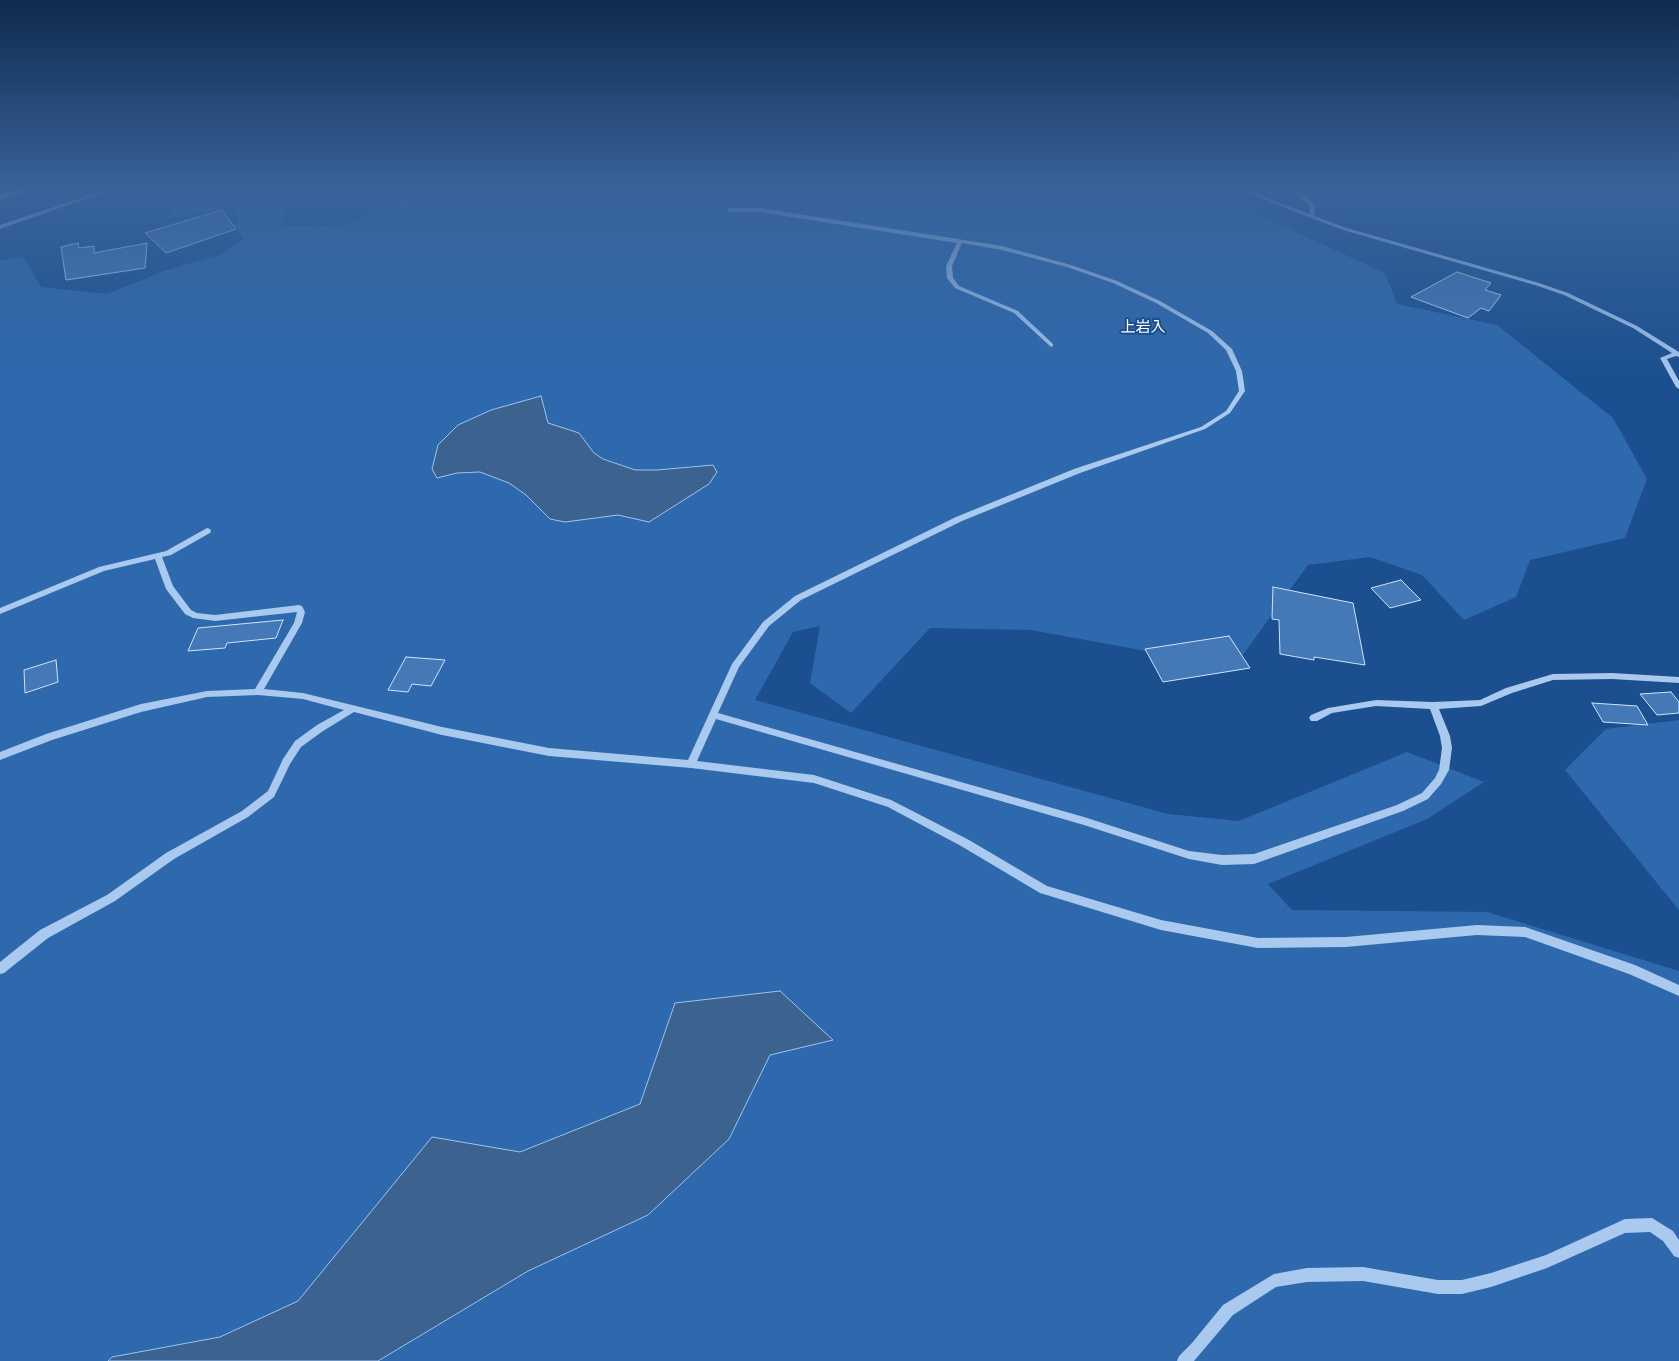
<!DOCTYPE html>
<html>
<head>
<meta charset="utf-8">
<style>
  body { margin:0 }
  canvas { display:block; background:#1b4f8f }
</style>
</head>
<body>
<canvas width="1679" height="1361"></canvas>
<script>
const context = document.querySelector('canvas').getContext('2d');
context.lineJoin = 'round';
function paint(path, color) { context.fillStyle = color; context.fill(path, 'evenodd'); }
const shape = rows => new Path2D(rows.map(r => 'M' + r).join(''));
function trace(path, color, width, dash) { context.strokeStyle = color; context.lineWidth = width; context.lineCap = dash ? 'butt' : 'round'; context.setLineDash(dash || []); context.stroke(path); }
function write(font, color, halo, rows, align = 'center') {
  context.font = font + ' Cabin,"Noto Sans JP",sans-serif'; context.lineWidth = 4; context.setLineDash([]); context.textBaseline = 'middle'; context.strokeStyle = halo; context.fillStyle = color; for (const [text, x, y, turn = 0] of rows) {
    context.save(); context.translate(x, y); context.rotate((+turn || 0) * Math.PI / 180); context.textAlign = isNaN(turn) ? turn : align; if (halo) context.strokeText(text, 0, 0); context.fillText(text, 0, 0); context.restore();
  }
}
paint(shape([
  [209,189,292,189,284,209,283,226,342,227,406,198,478,189,1202,189,1385,273,1397,304,1497,325,1613,418,1647,479,1625,538,1530,560,1516,597,1464,620,1422,575,1370,557,1308,565,1234,667,1031,630,930,628,851,713,810,683,820,626,793,632,755,700,1168,814,1239,821,1407,752,1484,782,1427,819,1268,884,1292,910,1487,912,1679,971,1679,1361,0,1361,0,261,23,256,41,287,107,294,164,271,222,254,243,239,236,226,238,216,232,208,165,219,183,203],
  [1679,720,1679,910,1565,770,1606,729]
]), '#2e69ad');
const water = shape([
  [541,396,548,423,579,433,594,453,603,459,635,470,657,470,713,465,717,472,709,484,649,522,618,515,565,522,550,519,526,495,509,483,480,472,457,473,437,478,432,469,438,445,458,425,491,410,541,396],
  [780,991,833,1040,770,1055,729,1139,648,1215,528,1271,378,1361,108,1361,112,1357,220,1337,298,1301,432,1137,520,1152,640,1104,675,1003,780,991]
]);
paint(water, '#3c6290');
trace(water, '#9cc4f0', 1);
const building = shape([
  [222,210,236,229,166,253,145,233,222,210],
  [78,243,79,248,94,246,94,253,147,243,145,268,66,280,61,247,78,243],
  [1457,272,1491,283,1485,290,1501,295,1489,311,1481,308,1468,318,1411,297,1457,272],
  [1401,580,1421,600,1390,608,1371,588,1401,580],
  [1273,587,1353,603,1365,665,1314,657,1314,660,1280,654,1279,620,1272,619,1273,587],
  [283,620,276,638,227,643,225,648,188,651,198,628,283,620],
  [1229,636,1250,668,1163,682,1145,649,1229,636],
  [406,657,445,660,431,686,412,684,408,692,388,690,406,657],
  [56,660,58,682,25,693,24,670,56,660],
  [1671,692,1679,702,1679,713,1657,715,1640,694,1671,692],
  [1592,703,1637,706,1648,725,1603,722,1592,703]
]);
paint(building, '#4478b7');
trace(building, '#cfe3fa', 1);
paint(shape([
  [107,189,114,189,0,229,0,225,107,189],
  [1236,189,1243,189,1309,214,1310,207,1299,196,1289,189,1295,189,1303,194,1315,206,1314,216,1347,228,1539,283,1568,293,1637,326,1679,352,1679,357,1676,356,1667,359,1679,381,1679,389,1676,387,1660,358,1672,353,1633,328,1564,295,1535,285,1343,230,1236,189],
  [760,208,1002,246,1071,265,1117,281,1160,301,1212,331,1232,349,1242,371,1245,391,1230,413,1205,429,1080,473,962,521,801,600,769,626,739,667,718,713,1084,817,1189,851,1222,855,1254,854,1397,805,1422,793,1435,778,1439,770,1442,748,1440,736,1430,709,1376,706,1332,713,1317,721,1311,721,1309,718,1311,715,1328,708,1376,700,1433,702,1480,700,1506,688,1553,674,1612,673,1679,677,1679,683,1612,679,1553,680,1512,693,1481,706,1439,709,1450,736,1452,748,1449,770,1441,784,1428,799,1403,811,1254,864,1222,865,1189,859,1084,825,716,719,697,761,814,775,891,800,969,840,1047,886,1161,920,1258,938,1346,937,1477,925,1525,927,1635,965,1679,985,1679,996,1629,974,1525,937,1477,935,1346,947,1258,948,1161,930,1040,893,961,846,888,807,814,783,691,768,549,756,442,735,354,712,323,731,301,747,290,764,274,797,248,817,174,859,115,901,48,938,4,973,0,974,0,962,40,930,107,895,166,853,242,811,268,791,283,759,295,741,317,725,344,710,303,699,258,695,207,697,141,712,52,740,0,760,0,752,46,734,141,704,207,691,255,689,294,623,297,612,215,621,193,618,185,614,166,589,155,559,104,571,0,614,0,608,99,567,166,551,207,528,210,529,211,531,210,533,171,555,162,557,173,586,191,610,197,613,215,615,299,605,302,606,305,612,302,623,264,689,303,693,442,727,549,748,688,760,732,664,763,622,795,596,956,517,1074,469,1201,427,1226,411,1239,391,1236,371,1226,350,1208,333,1156,303,1113,283,1067,267,1002,250,962,243,952,266,953,278,959,286,1018,311,1053,344,1053,346,1051,347,1014,313,955,288,947,278,946,266,957,243,760,212,730,212,727,210,730,208,760,208],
  [1652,1218,1673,1231,1679,1240,1679,1258,1674,1256,1663,1241,1650,1232,1625,1233,1547,1268,1491,1287,1462,1294,1438,1294,1363,1281,1307,1282,1276,1287,1233,1315,1194,1361,1177,1361,1179,1356,1192,1343,1223,1305,1274,1274,1307,1268,1363,1267,1438,1280,1462,1280,1491,1273,1546,1255,1625,1219,1652,1218]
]), '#a9c9ee');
paint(shape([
  [19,189,33,189,0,200,0,194,19,189]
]), '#fff');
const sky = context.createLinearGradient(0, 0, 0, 380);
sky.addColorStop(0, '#0f2b4f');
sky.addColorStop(0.5, '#39639b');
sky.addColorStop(1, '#39639b00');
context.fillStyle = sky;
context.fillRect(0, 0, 1679, 380);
write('15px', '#fff', '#1b4f8f', [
  ["上岩入",1143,328]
]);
</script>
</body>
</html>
